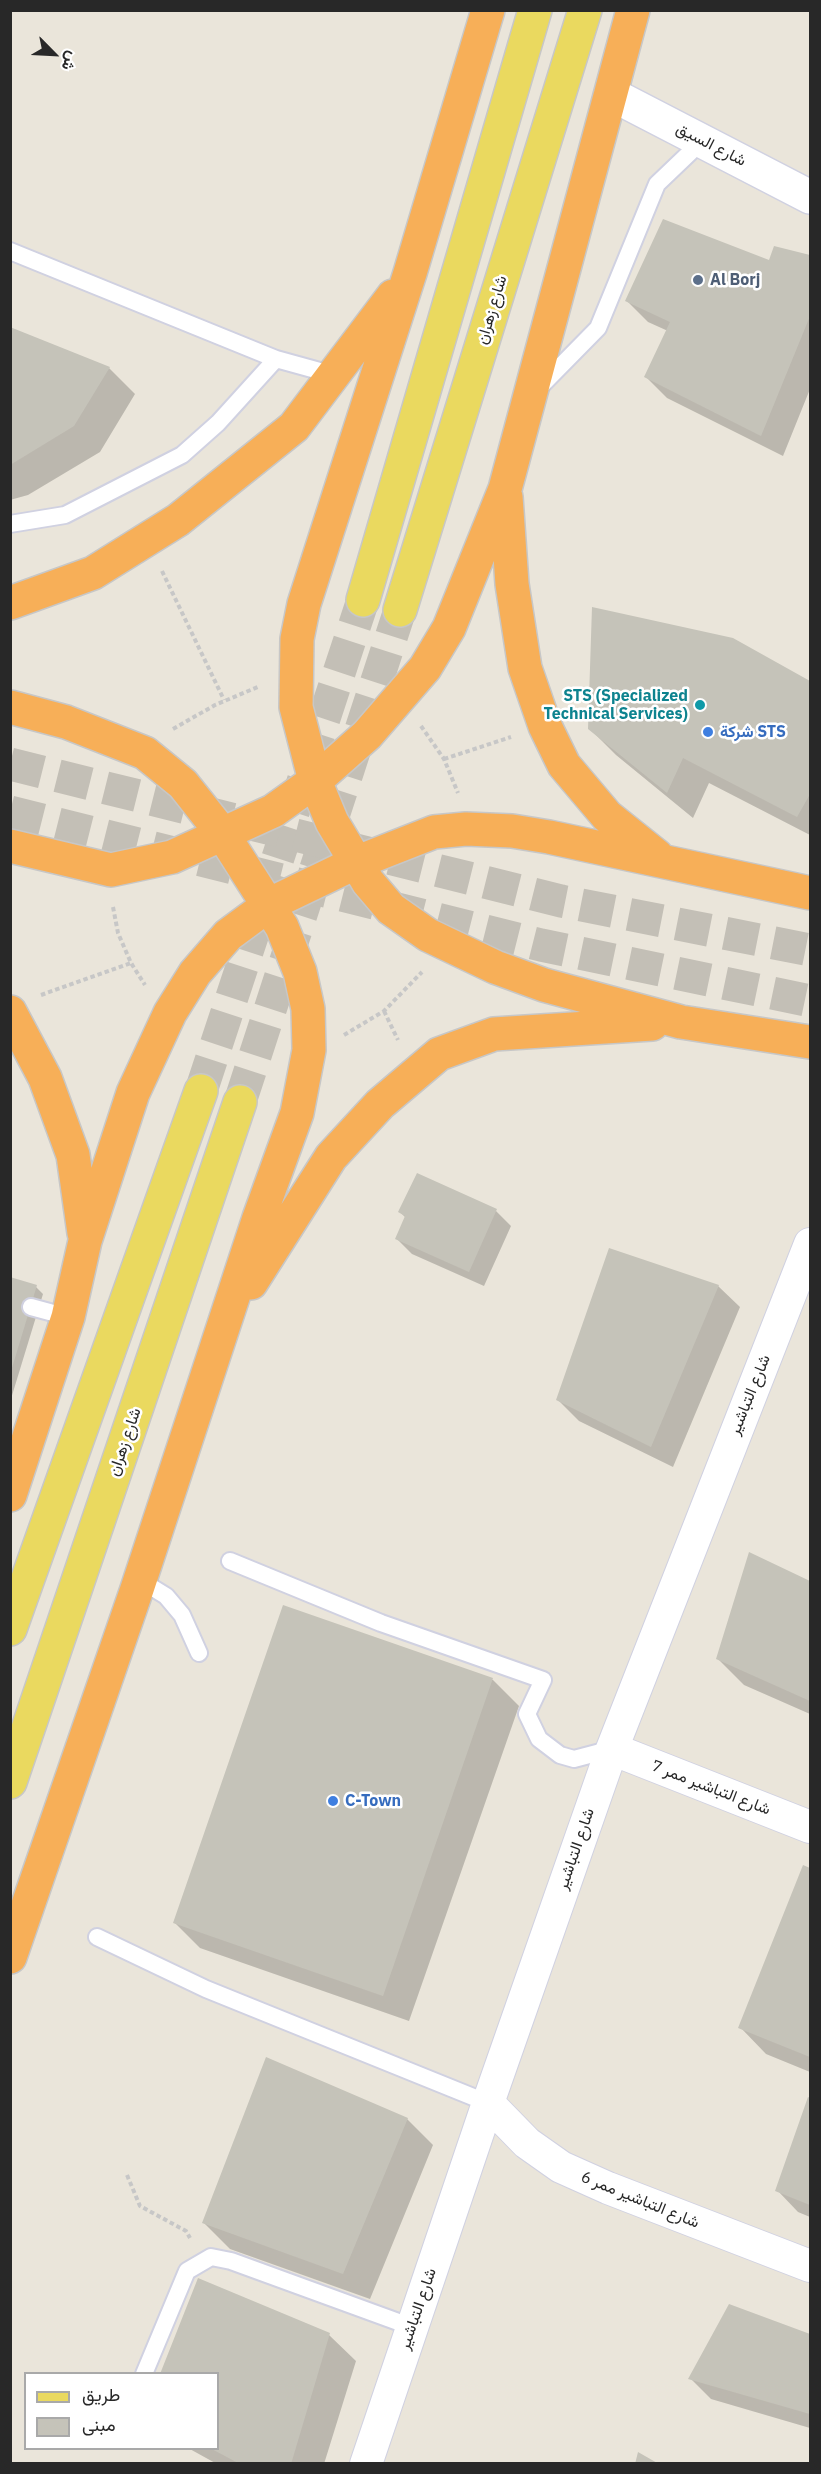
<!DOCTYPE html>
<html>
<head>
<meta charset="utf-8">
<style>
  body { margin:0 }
  #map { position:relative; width:821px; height:2474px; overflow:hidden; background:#eae5da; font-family:"IBM Plex Sans",Vazirmatn,sans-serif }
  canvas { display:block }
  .frame { position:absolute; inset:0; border:12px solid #282828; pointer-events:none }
  .legend { position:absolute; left:24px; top:2372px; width:195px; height:78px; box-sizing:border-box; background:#fff; border:2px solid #a9a9a9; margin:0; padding:8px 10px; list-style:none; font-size:18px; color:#282828 }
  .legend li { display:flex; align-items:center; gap:12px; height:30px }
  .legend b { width:30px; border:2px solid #a9a9a9 }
  .north { position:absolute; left:24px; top:24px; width:60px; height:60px; -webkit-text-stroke:4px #fff; paint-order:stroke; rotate:114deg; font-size:16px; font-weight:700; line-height:24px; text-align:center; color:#282828 }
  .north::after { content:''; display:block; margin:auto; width:21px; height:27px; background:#282828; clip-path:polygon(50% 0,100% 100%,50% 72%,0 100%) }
</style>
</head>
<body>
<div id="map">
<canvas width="821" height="2474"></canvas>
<div class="frame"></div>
<ul class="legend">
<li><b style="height:8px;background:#ead95f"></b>طريق</li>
<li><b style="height:16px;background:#c5c3b9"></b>مبنى</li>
</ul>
<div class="north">ش</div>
</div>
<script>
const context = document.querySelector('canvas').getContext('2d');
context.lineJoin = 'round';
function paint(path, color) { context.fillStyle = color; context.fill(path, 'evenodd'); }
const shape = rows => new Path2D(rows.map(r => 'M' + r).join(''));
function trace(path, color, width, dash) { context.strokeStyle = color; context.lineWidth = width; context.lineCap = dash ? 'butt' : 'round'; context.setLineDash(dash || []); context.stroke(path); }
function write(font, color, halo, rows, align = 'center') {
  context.font = font + ' "IBM Plex Sans",Vazirmatn,sans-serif'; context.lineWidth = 5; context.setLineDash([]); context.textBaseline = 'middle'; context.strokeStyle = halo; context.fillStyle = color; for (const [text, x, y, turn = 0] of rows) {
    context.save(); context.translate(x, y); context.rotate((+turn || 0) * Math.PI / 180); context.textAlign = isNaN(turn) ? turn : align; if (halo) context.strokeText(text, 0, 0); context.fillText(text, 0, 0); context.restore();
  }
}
paint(shape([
  [775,248,810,258,810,389,783,456,667,398,646,377,668,331,648,322,626,300,770,262],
  [10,328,109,368,135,394,100,452,28,495,10,500],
  [732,640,810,683,810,835,709,783,693,818,616,755,589,728],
  [496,1211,511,1226,484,1286,412,1254,397,1239,406,1218,400,1212],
  [10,1279,36,1287,43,1294,10,1402],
  [718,1286,740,1307,673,1467,579,1421,558,1400],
  [750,1554,810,1583,810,1714,744,1685,718,1659],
  [284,1607,493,1680,519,1706,409,2021,200,1948,174,1922],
  [804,1867,810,1869,810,2072,766,2054,740,2027],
  [809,2099,810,2100,810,2217,798,2212,777,2190],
  [407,2119,433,2145,370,2299,230,2249,204,2223],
  [730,2306,810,2335,810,2428,711,2399,690,2378],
  [329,2335,356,2361,324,2464,217,2464,188,2448,218,2448,218,2374]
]), '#0003');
paint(shape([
  [663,219,769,260,774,246,810,255,810,316,761,436,644,377,670,322,625,301],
  [10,327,110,367,74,426,10,465],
  [592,607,733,638,810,681,810,794,797,817,683,758,667,793,588,729],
  [417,1173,497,1209,469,1272,395,1239,405,1216,398,1212],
  [609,1248,719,1285,651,1447,556,1400],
  [10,1277,37,1285,11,1371,10,1371],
  [749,1552,810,1581,810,1701,716,1659],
  [283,1605,493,1678,383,1996,173,1923],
  [803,1865,810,1868,810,2057,738,2028],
  [266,2057,408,2118,343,2274,202,2223],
  [808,2097,810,2098,810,2205,775,2191],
  [198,2278,330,2333,291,2464,240,2464,210,2448,218,2448,218,2374,160,2374],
  [729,2304,810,2334,810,2414,688,2379],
  [638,2452,659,2464,635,2464]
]), '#c5c3b9');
trace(shape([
  [201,1091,363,600],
  [240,1102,400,610]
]), '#c3bfb6', 33, [33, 16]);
trace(shape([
  [10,764,561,901,810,950],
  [10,812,541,945,810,1001]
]), '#c3bfb6', 33, [33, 16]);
const service = shape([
  [10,251,276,359,334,375],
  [537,390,598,328,657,184,702,141],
  [10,524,65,515,182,455,218,423,276,359],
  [31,1307,68,1317],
  [230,1561,381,1623,543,1680,527,1714,539,1739,560,1755,574,1759,612,1749],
  [140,1580,166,1596,182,1615,199,1653],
  [97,1937,206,1989,488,2103],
  [144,2374,187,2271,211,2257,231,2261,412,2327]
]);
const minor = shape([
  [612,1749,810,1827],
  [488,2103,527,2143,561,2167,608,2188,810,2266],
  [366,2464,488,2103,612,1749,810,1244]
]);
const tertiary = shape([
  [611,94,810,197]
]);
const primary = shape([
  [363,600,535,10],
  [400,610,585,10],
  [10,1629,201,1091],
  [10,1782,240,1102]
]);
const motorway = shape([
  [488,10,410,273,304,604,297,639,296,707,315,781,332,822,368,882,391,909,428,935,495,967,544,985,681,1022,810,1042],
  [506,497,512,584,525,668,545,726,564,765,607,816,657,856],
  [10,603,93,573,178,520,294,427,393,296],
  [10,707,66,722,145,753,183,784,222,833,282,927,300,972,308,1009,309,1050,297,1113,259,1218,137,1589,10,1957],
  [10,846,111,870,172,857,273,811,315,781,367,735,425,668,449,628,505,489,633,10],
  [10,1012,45,1078,73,1155,84,1233],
  [251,1283,331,1157,380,1104,439,1054,494,1034,652,1024],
  [10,1495,68,1317,85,1241,133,1093,170,1013,195,973,228,935,270,904,355,863,434,832,466,829,512,831,549,837,810,893]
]);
trace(service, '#d0d1e1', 20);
trace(minor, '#d0d1e1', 34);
trace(tertiary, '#d0d1e1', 36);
trace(primary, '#c7c7c7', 36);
trace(motorway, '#c7c7c7', 36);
trace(shape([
  [162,571,224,700],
  [421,726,444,759,458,793],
  [173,729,215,705,260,686],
  [444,759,511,737],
  [113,907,118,933,131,963,145,985],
  [41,995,131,963],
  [384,1011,398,1040],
  [344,1035,384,1011,422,972],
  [127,2175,140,2206,186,2231,190,2238]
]), '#c7c7c7', 4, [4.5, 3]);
trace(service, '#fff', 16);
trace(minor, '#fff', 32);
trace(tertiary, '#fff', 33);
trace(primary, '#ead95f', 33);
trace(motorway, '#f7af58', 33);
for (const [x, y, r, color] of [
  [698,280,6,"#5c6f8a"],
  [700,705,6,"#0f9aa8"],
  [708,732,6,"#3f7fe0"],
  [333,1801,6,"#3f7fe0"]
]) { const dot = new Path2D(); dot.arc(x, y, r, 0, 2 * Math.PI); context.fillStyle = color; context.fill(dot); trace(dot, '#fff', 2); }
write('16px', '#282828', '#fff', [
  ["شارع السيق",711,145,27],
  ["شارع زهران",492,310,-73],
  ["شارع التباشير",750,1395,-68],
  ["شارع زهران",125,1442,-71],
  ["شارع التباشير ممر 7",711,1788,21],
  ["شارع التباشير",576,1849,-71],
  ["شارع التباشير ممر 6",640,2200,22],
  ["شارع التباشير",418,2309,-71]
]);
write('bold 16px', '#4e5e75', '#fff', [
  ["Al Borj",710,280]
], 'left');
write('bold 16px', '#0d838f', '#fff', [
  ["STS (Specialized",688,696],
  ["Technical Services)",688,714]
], 'right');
write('bold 16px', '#366cbe', '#fff', [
  ["شركة STS",720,732],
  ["C-Town",345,1801]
], 'left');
</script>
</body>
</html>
